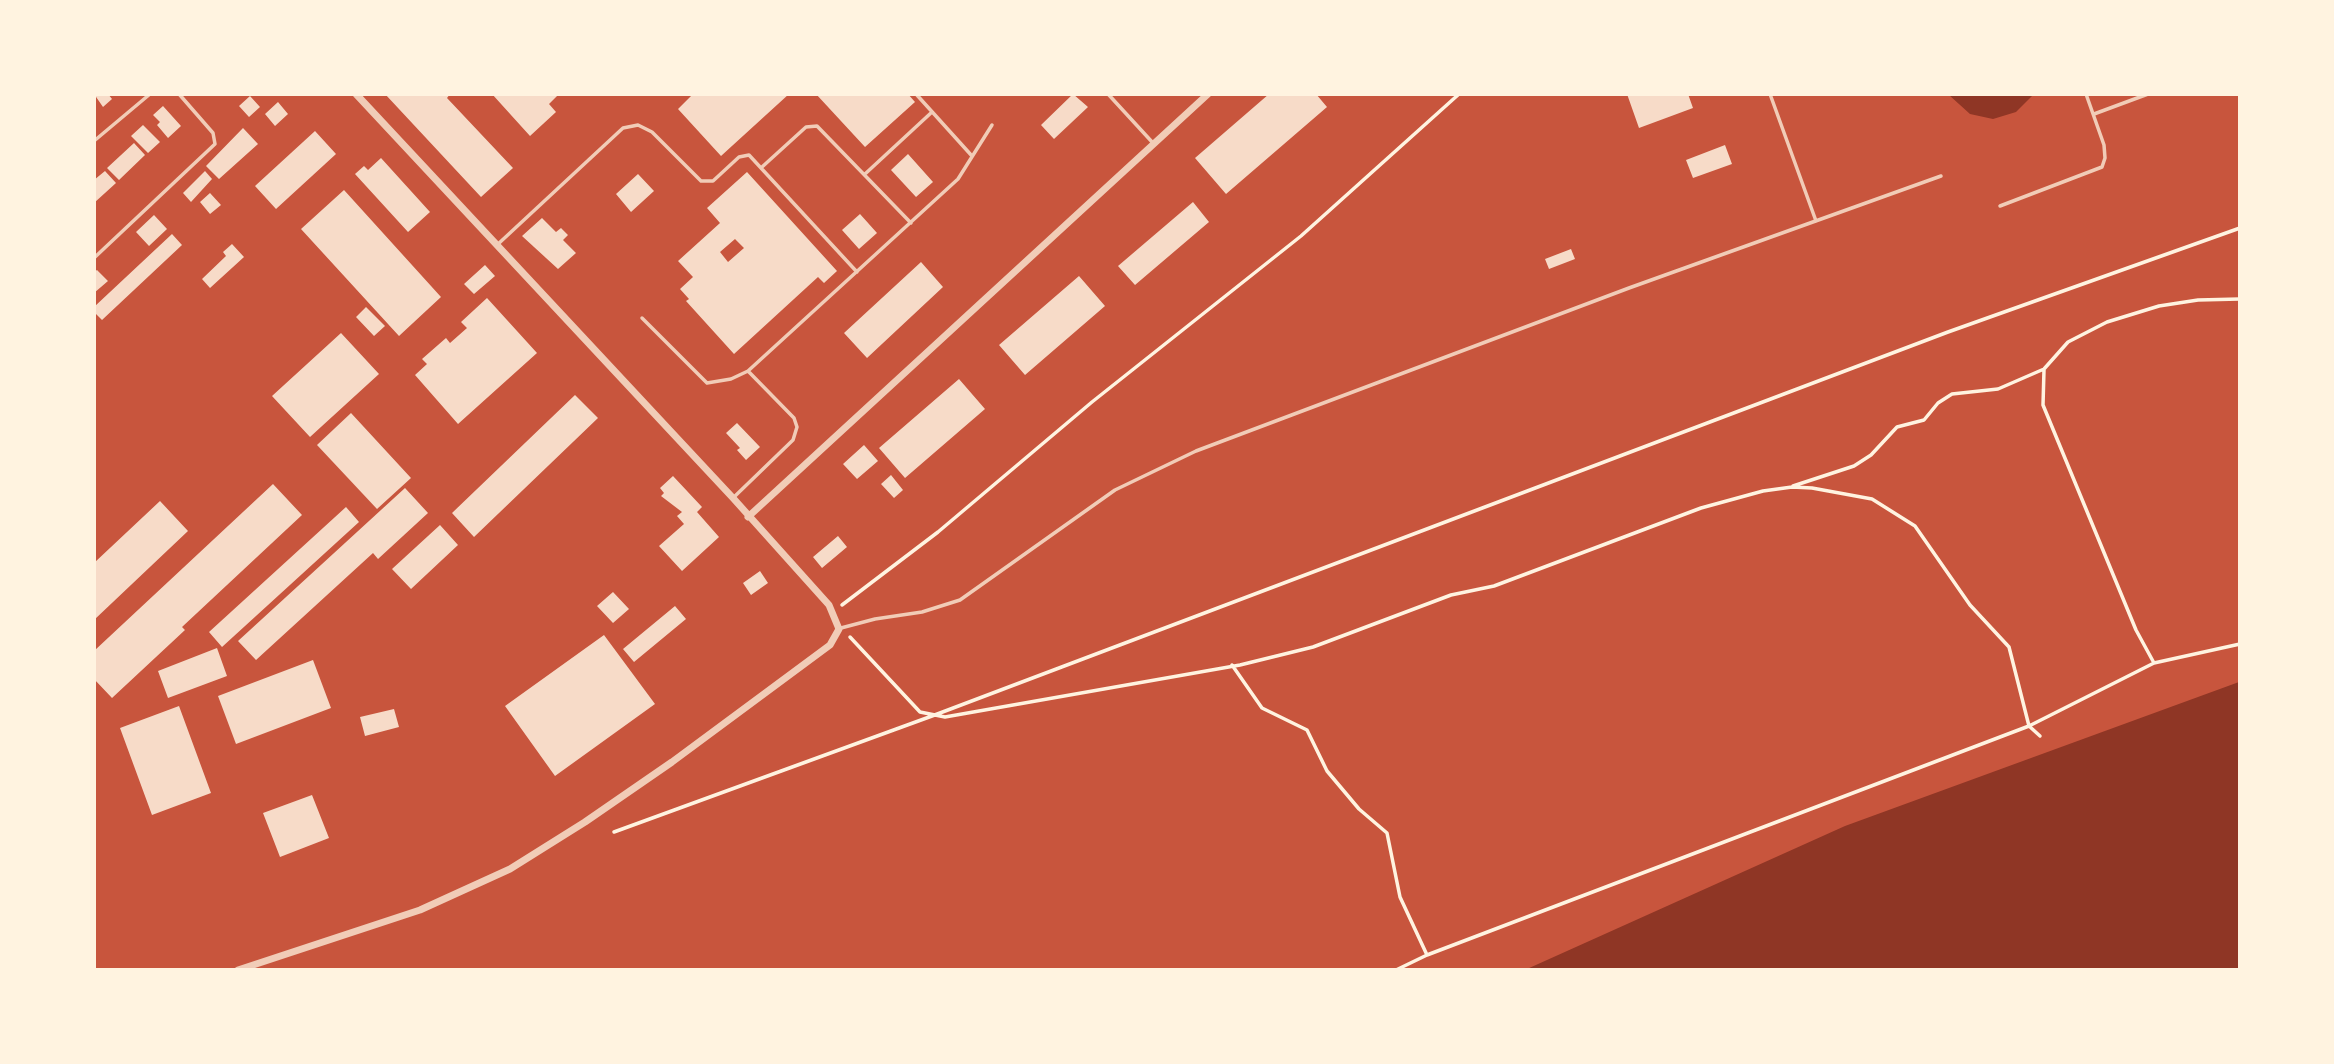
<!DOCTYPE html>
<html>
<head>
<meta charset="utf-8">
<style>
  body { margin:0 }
  #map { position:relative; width:2334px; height:1064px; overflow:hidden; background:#c8553d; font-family:Signika,sans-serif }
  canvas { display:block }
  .frame { position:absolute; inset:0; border:96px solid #fff3e0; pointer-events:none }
</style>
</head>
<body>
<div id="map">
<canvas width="2334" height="1064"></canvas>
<div class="frame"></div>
</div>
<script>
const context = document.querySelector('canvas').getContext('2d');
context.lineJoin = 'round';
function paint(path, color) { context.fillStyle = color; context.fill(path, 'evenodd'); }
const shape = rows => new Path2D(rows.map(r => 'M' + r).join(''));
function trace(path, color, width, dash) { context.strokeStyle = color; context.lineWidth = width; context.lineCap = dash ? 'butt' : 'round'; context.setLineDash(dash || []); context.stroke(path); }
paint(shape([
  [1949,95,2033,95,2016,112,1993,119,1970,114],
  [2239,682,2239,969,1527,969,1845,826]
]), '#8f3625');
paint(shape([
  [94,94,108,94,112,99,103,107],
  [385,94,450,94,447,98,513,168,481,197],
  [492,94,559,94,549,104,556,112,530,136],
  [693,94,789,94,721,156,678,109],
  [816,94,908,94,915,102,865,147],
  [1073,94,1088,107,1054,139,1041,125],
  [1269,94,1316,94,1327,107,1226,194,1195,158],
  [1627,94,1688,94,1693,108,1639,128],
  [250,96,260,107,249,117,239,106],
  [278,102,288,114,275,126,265,114],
  [163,106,181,126,168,138,157,125,160,122,153,115],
  [143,125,160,142,148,153,131,136],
  [243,128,258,144,219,179,206,166],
  [315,131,336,154,276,209,255,186],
  [134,143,145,155,119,180,107,168],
  [1725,145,1732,164,1693,178,1686,160],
  [908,154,933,182,916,197,891,170],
  [381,158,430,212,408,232,355,174,364,166,368,170],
  [105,171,116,183,94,203,94,180],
  [205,171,212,179,191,202,183,193],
  [747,172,837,271,824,283,818,277,734,354,686,301,689,299,680,289,693,277,678,261,720,223,707,208],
  [735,239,744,248,728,262,720,252],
  [638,174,654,191,631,212,616,194],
  [344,190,441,297,399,336,301,229],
  [210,193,221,205,210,214,200,202],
  [1193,202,1209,222,1135,285,1118,266],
  [860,214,877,233,859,249,842,230],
  [154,215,167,229,149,246,136,232],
  [542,218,556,232,561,228,568,235,563,240,576,253,558,269,522,236],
  [172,234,182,245,102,320,94,312,94,307],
  [232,244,244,257,210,288,202,279,226,256,223,252],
  [1571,249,1575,259,1549,269,1545,259],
  [921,262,943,287,867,358,844,333],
  [485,265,495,276,474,294,464,284],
  [97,270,108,281,94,293,94,272],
  [1079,276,1105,306,1025,375,999,345],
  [487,298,537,353,458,424,415,375,427,364,422,359,446,338,450,343,467,328,461,322],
  [366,307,385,326,374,336,356,317],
  [341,333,379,374,310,437,272,396],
  [959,379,985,409,905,478,879,448],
  [575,395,598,418,474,537,452,513],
  [351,413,411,478,377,509,317,445],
  [737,423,760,447,746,460,737,450,740,448,726,433],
  [864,445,878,461,857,479,843,464],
  [891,475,903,490,894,498,881,484],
  [673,476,702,507,697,512,719,537,682,571,659,546,684,524,677,516,682,512,661,496,664,493,660,488],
  [273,484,302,515,182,627,185,630,112,698,94,679,94,651],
  [405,488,428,513,378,559,373,553,256,660,238,641],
  [160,501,188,531,94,620,94,563],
  [346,507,359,522,222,647,209,632],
  [440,525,458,545,411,589,392,569],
  [838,536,847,547,822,568,813,557],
  [760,571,768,583,751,595,743,583],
  [613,592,629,609,613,623,597,606],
  [675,606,686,619,634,662,623,649],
  [604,635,655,704,555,776,505,706],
  [217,648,227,676,168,698,158,671],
  [313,660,331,708,236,744,218,696],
  [179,706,211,793,152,815,120,728],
  [394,709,399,727,365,736,360,717],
  [312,795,329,838,280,857,263,813]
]), '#f7dbc8');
trace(shape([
  [2044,370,2043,405,2136,630,2154,663],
  [1793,486,1854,466,1871,455,1897,427,1924,420,1938,403,1952,394,1998,389,2044,369,2068,342,2107,322,2159,306,2198,300,2240,299],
  [842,605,938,532,1092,402,1301,236,1459,94],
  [850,637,920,712,945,717,1240,665,1313,647,1451,595,1494,586,1701,508,1763,491,1792,487,1812,488,1872,499,1915,526,1970,605,2009,647,2029,726,2040,736],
  [1232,665,1262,708,1307,730,1327,771,1359,809,1387,833,1400,897,1427,955],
  [614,832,932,716,1948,332,2240,228],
  [1396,970,1427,955,2029,726,2154,663,2240,644]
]), '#fff3e0', 3.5);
trace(shape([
  [916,94,972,156],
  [1108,94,1153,143],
  [1770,94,1816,221],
  [2094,114,2148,94],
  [94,141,150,94],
  [762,167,806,127,817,126,911,223],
  [865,174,932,112],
  [2000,206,2102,167,2105,158,2104,145,2086,94],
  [497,245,623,128,638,125,652,132,701,181,713,181,739,157,749,155,857,272],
  [94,258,215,144,213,133,179,94],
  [642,318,707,383,731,379,748,371],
  [733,498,793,440,797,427,794,418,748,371,958,179,992,125],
  [841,628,875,619,922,612,960,600,1115,490,1196,451,1629,288,1941,176]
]), '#f1ccb7', 3.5);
trace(shape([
  [748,517,1208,94],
  [238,970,420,910,510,869,585,822,672,762,830,645,839,629,829,605,733,498,356,94]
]), '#f1ccb7', 7);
</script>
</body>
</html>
